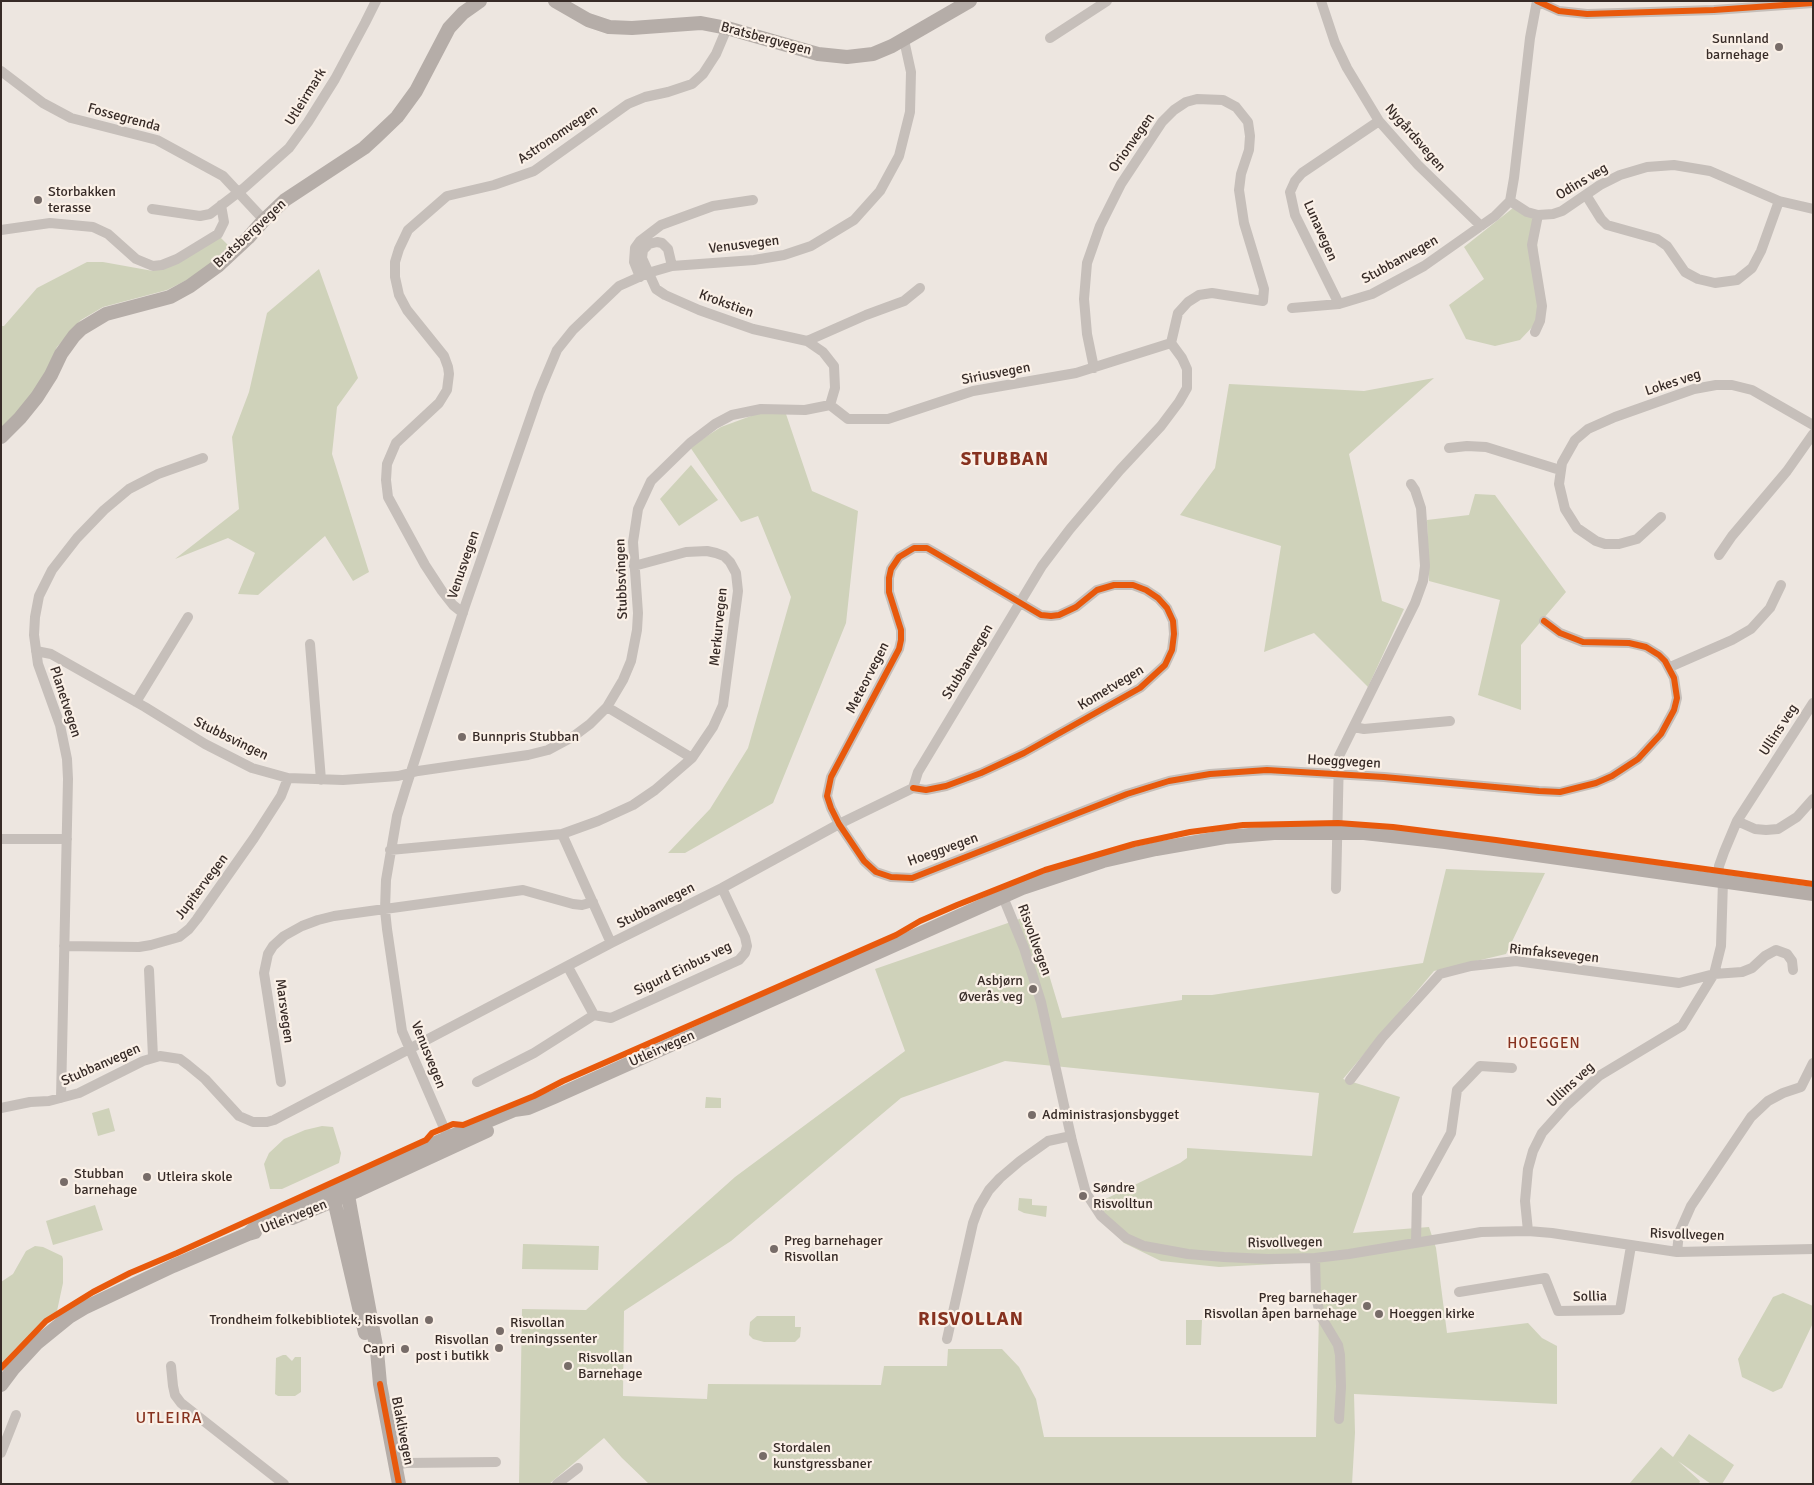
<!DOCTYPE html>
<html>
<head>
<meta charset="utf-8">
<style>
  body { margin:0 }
  #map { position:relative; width:1814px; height:1485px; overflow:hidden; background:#ede6e0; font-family:Signika,sans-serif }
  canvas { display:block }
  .frame { position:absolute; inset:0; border:2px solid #372b27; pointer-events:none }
</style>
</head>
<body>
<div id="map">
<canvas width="1814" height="1485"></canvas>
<div class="frame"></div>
</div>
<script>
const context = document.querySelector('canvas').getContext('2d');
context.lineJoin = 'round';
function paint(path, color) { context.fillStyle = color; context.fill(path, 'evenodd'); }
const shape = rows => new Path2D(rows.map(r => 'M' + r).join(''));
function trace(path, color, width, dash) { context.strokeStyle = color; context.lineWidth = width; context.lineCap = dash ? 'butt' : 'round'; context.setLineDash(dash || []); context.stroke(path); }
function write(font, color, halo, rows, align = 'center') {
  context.font = font + ' Signika,sans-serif'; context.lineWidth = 4.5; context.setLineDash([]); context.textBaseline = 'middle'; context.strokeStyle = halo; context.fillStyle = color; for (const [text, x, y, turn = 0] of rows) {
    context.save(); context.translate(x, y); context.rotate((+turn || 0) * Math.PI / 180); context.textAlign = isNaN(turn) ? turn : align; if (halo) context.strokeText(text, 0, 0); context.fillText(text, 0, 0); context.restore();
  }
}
paint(shape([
  [1513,208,1536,220,1540,302,1537,322,1520,340,1495,346,1466,339,1449,305,1484,279,1464,247],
  [220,237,229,246,207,267,195,276,167,290,103,307,81,320,57,347,45,374,30,398,1,429,1,326,4,326,37,288,87,262,103,262,153,271,184,259],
  [319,269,358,378,337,407,332,454,369,572,353,581,325,536,258,595,238,594,255,553,228,538,175,559,239,509,232,437,249,392,267,313],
  [1434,378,1349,454,1382,601,1404,609,1368,687,1314,633,1264,652,1281,546,1180,515,1215,468,1229,384,1364,391],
  [759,413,786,414,812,491,858,511,846,623,773,803,685,853,668,853,710,809,748,748,791,597,758,516,741,522,690,447,721,427],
  [691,465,718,500,679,526,660,499],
  [1475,494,1495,495,1566,592,1521,645,1521,710,1478,695,1500,600,1429,581,1427,520,1469,515],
  [1446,869,1545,873,1506,954,1434,971,1343,1079,1400,1097,1353,1233,1429,1227,1436,1248,1447,1333,1528,1323,1542,1338,1557,1346,1557,1404,1354,1394,1355,1433,1352,1484,649,1484,622,1458,604,1438,549,1484,519,1484,522,1309,586,1310,735,1177,905,1051,875,969,1031,915,1062,1018,1182,1000,1182,995,1212,995,1423,963],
  [1005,1061,1319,1093,1312,1156,1187,1148,1187,1158,1180,1163,1095,1204,1124,1243,1161,1261,1219,1267,1314,1262,1319,1314,1316,1437,1044,1437,1036,1399,1019,1367,1002,1349,948,1349,947,1366,884,1366,881,1385,708,1384,707,1399,623,1396,624,1311,731,1241,901,1098],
  [706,1097,721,1098,721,1108,705,1108],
  [109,1108,115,1131,98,1136,92,1113],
  [322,1126,333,1127,341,1153,339,1163,282,1189,270,1189,264,1164,269,1153,284,1139,305,1130],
  [1019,1198,1032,1199,1032,1205,1047,1206,1046,1217,1024,1213,1018,1210],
  [95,1205,103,1230,53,1245,46,1221],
  [523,1244,599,1246,598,1270,522,1269],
  [35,1246,43,1247,62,1256,63,1259,63,1283,57,1311,15,1349,1,1366,1,1282,13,1274,26,1251],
  [1783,1293,1813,1306,1813,1323,1782,1388,1773,1392,1742,1377,1738,1359,1773,1297],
  [757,1316,795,1316,795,1327,801,1327,800,1337,795,1342,764,1342,753,1339,749,1335,750,1322],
  [1186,1320,1202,1320,1201,1345,1186,1345],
  [283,1355,286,1355,292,1361,295,1357,301,1357,301,1392,295,1396,278,1396,275,1394,276,1358],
  [1689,1434,1734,1465,1722,1484,1711,1484,1678,1461,1700,1481,1699,1484,1629,1484,1661,1447,1673,1457]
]), '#cfd2ba');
trace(shape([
  [1321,1,1335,43,1347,68,1379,121,1418,165,1481,226],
  [1537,1,1559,11,1587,14,1714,10,1813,3],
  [1050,38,1107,1],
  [1,71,43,103,71,118,157,140,223,176,264,220],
  [1586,195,1601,219,1607,225,1657,239,1667,246,1685,272,1698,279,1715,283,1737,280,1752,268,1761,251,1779,201],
  [1510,201,1527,212,1538,215,1553,214,1562,211,1600,185,1620,175,1647,167,1674,165,1710,171,1779,201,1813,209],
  [152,209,200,216,210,214,244,188,289,148,308,122,335,79,365,23,376,1],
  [1,230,50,223,93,227,108,234,136,259,153,266,162,265,177,259,218,234,224,222,221,205],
  [640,277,634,262,635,248,640,241,661,225,713,206,753,200],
  [1339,304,1295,215,1290,192,1295,181,1302,173,1379,121],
  [1292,308,1339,304,1372,294,1424,266,1495,216,1510,201,1514,178,1530,38,1537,1],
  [1535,332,1540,321,1542,306,1532,245,1538,215],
  [807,341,866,315,904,301,920,288],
  [1094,368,1087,334,1084,299,1087,263,1100,226,1121,184,1162,122,1174,110,1186,102,1197,99,1223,100,1236,107,1248,122,1250,136,1249,150,1241,174,1239,190,1244,223,1264,289,1263,301,1212,293,1199,295,1188,302,1178,313,1171,343],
  [830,405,848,419,888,419,973,391,1076,373,1171,343],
  [1449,448,1467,446,1486,447,1560,470],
  [1661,517,1637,539,1619,544,1605,544,1596,541,1577,528,1565,509,1559,484,1562,463,1575,440,1588,429,1615,417,1694,389,1716,385,1732,385,1752,390,1813,425],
  [1719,555,1732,536,1787,471,1813,434],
  [463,613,453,605,442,591,425,565,388,497,386,480,387,464,396,443,439,403,447,390,449,374,448,367,444,356,407,310,399,295,395,277,395,262,399,249,408,230,447,196,494,185,534,171,628,104,645,97,668,92,692,84,703,74,716,54,727,28],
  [310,644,321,780],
  [36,651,51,654,145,707,205,744,252,768,288,778,343,780,398,776,418,771,528,755,548,750,574,736,590,724,607,707,623,680,631,661,637,630,638,613,633,542,638,509,651,481,690,443,715,424,732,415,761,409,805,410,830,405,835,388,834,366,823,352,807,341,753,329,699,310,665,295,656,289,642,258,643,250,649,244,657,242,662,243,668,249,672,266],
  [1670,667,1732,640,1751,629,1770,608,1781,585],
  [136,702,188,617],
  [607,707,692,758],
  [1354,727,1364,729,1450,721],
  [913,788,926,790,946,786,981,773,1024,753,1140,688,1165,665,1172,650,1174,634,1173,621,1167,608,1158,598,1146,590,1133,585,1114,585,1097,590,1076,607,1059,615,1051,616,1041,615,934,552,927,548,914,548,899,557,891,569,889,578,889,592,901,630,901,640,899,649,831,777,827,796,831,808,839,824,864,861,876,872,891,877,912,878,1127,794,1169,781,1210,774,1267,770,1384,777,1539,791,1560,792,1596,783,1612,776,1638,759,1661,734,1674,710,1677,698,1674,678,1665,661,1659,655,1646,647,1629,643,1583,642,1560,633,1544,621],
  [1737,821,1755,829,1766,830,1778,829,1797,817,1813,799],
  [562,834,611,943],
  [1,839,67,839],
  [390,850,562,834,598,821,633,805,655,790,692,758,713,727,723,705,738,591,736,573,730,562,724,556,716,553,707,551,686,552,634,566],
  [1718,880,1719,866,1724,852,1737,821,1813,703],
  [1336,889,1339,756,1415,603,1423,581,1425,566,1421,508,1415,490,1411,484],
  [1003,897,1024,948,1041,1002,1072,1141,1086,1193,1101,1216,1126,1238,1144,1246,1188,1254,1224,1257,1268,1259,1315,1258,1349,1254,1481,1232,1528,1231,1552,1233,1677,1252,1813,1249],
  [64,946,139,947,151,945,179,937,189,929,197,919,254,838,281,796,288,778],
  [568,967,594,1015,611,1018,739,960,745,953,747,946,745,937,722,888],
  [149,970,153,1057],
  [1350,1080,1382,1038,1440,974,1471,966,1516,961,1679,983,1714,974,1742,972,1752,968,1765,956,1776,950,1787,954,1792,961,1793,970],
  [281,1082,264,973,268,954,273,946,284,936,302,926,318,920,334,916,523,890,573,904,582,905,593,902],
  [477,1082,534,1053,594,1015],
  [61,1098,68,779,67,759,60,725,38,664,34,635,35,617,39,596,52,570,77,538,104,510,129,489,158,474,203,458],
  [1,1108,30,1102,49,1101,79,1093,143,1061,160,1056,180,1059,188,1065,205,1079,239,1116,253,1122,267,1122,274,1120,611,943,722,888,839,824,913,788,918,772,1042,566,1070,529,1120,470,1161,426,1179,402,1187,388,1187,369,1182,358,1171,343],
  [451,1144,402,1031,387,929,385,910,386,880,397,816,406,787,465,606,539,393,557,350,573,330,619,286,648,273,672,266,754,260,784,255,811,246,854,220,880,191,899,156,910,112,911,72,904,40],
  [1528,1231,1525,1201,1528,1169,1533,1151,1542,1133,1567,1105,1599,1076,1682,1026,1714,974,1721,946,1723,881],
  [1416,1243,1417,1195,1451,1133,1457,1090,1480,1066,1512,1068],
  [1677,1252,1679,1233,1691,1206,1751,1117,1768,1101,1783,1093,1801,1087,1813,1063],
  [1315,1258,1316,1296,1320,1315,1338,1345,1340,1355,1341,1387,1339,1419],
  [1459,1292,1545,1278,1558,1311,1620,1310,1631,1246],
  [947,1339,973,1223,979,1207,989,1190,1000,1178,1020,1161,1048,1141,1071,1136],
  [171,1366,173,1386,175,1395,181,1403,284,1484],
  [1,1453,16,1415],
  [395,1465,406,1463,496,1462],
  [557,1484,578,1468]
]), '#c6bfba', 10);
trace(shape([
  [555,1,588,20,609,27,632,28,701,23,727,28,818,54,847,57,873,54,892,46,970,1],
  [1,437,20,418,37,397,51,375,61,354,74,336,81,329,106,314,170,297,190,286,219,265,248,238,264,220,285,200,364,148,376,137,397,117,416,91,449,28,463,13,480,1],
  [342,1190,348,1195,351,1212,377,1351,380,1384,399,1484],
  [336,1193,334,1200,365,1333],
  [292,1218,359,1190,487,1131],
  [248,1234,258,1225,407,1155,514,1110,528,1108,554,1097,1022,888,1103,861,1156,849,1225,837,1274,833,1364,833,1445,842,1813,894],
  [1,1385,13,1369,37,1343,69,1317,84,1308,173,1266,248,1234,255,1232]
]), '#b5ada8', 14);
trace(shape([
  [1537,1,1559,11,1587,14,1714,10,1813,3],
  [913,788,926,790,946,786,981,773,1024,753,1140,688,1165,665,1172,650,1174,634,1173,621,1167,608,1158,598,1146,590,1133,585,1114,585,1097,590,1076,607,1059,615,1051,616,1041,615,934,552,927,548,914,548,899,557,891,569,889,578,889,592,901,630,901,640,899,649,831,777,827,796,831,808,839,824,864,861,876,872,891,877,912,878,1127,794,1169,781,1210,774,1267,770,1384,777,1539,791,1560,792,1596,783,1612,776,1638,759,1661,734,1674,710,1677,698,1674,678,1665,661,1659,655,1646,647,1629,643,1583,642,1560,633,1544,621],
  [1,1368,46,1321,93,1292,130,1273,177,1253,426,1140,432,1133,444,1128,453,1124,463,1125,534,1096,563,1081,896,935,920,921,957,905,1045,870,1134,844,1190,832,1243,825,1338,823,1393,827,1496,840,1813,884],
  [380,1384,399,1484]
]), '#e8590c', 6);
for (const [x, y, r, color] of [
  [1779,47,5,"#776c68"],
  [38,200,5,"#776c68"],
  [462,737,5,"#776c68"],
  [1033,989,5,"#776c68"],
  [1032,1115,5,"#776c68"],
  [147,1177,5,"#776c68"],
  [64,1182,5,"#776c68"],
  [1083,1196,5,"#776c68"],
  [774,1249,5,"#776c68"],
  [1367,1306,5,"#776c68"],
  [1379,1314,5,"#776c68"],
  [429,1320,5,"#776c68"],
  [500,1331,5,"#776c68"],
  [499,1348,5,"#776c68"],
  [405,1349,5,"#776c68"],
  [568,1366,5,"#776c68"],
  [763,1456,5,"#776c68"]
]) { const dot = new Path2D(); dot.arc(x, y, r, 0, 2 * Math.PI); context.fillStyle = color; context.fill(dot); trace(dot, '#faf0e7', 2); }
write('14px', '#372b27', '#faf0e7', [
  ["Bratsbergvegen",766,39,15],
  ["Utleirmark",306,97,-58],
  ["Fossegrenda",124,118,15],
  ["Astronomvegen",558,135,-34],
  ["Nygårdsvegen",1415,138,49],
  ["Orionvegen",1132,143,-55],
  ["Odins veg",1582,182,-31],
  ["Lunavegen",1320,231,66],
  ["Bratsbergvegen",250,234,-43],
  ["Venusvegen",744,245,-7],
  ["Stubbanvegen",1400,260,-29],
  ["Krokstien",726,304,20],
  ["Siriusvegen",996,374,-11],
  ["Lokes veg",1673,383,-18],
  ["Venusvegen",464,565,-71],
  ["Stubbsvingen",622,579,-92],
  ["Merkurvegen",719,627,-84],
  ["Stubbanvegen",968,662,-59],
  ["Meteorvegen",868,678,-63],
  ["Kometvegen",1111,688,-31],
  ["Planetvegen",65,702,72],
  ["Ullins veg",1779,730,-57],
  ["Stubbsvingen",231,739,26],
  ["Hoeggvegen",1344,762,3],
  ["Hoeggvegen",943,850,-20],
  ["Jupitervegen",202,887,-53],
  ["Stubbanvegen",656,906,-27],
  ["Risvollvegen",1034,940,70],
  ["Rimfaksevegen",1554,954,6],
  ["Sigurd Einbus veg",683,969,-26],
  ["Marsvegen",284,1011,82],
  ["Utleirvegen",662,1049,-24],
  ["Venusvegen",428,1055,68],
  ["Stubbanvegen",101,1065,-24],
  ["Ullins veg",1571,1085,-43],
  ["Utleirvegen",294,1217,-22],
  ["Risvollvegen",1687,1235,2],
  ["Risvollvegen",1285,1243,-1],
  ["Sollia",1590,1297,-1],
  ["Blaklivegen",402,1431,79]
]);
write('14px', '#372b27', '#faf0e7', [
  ["Sunnland",1769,39,"right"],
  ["barnehage",1769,55,"right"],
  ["Storbakken",48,192],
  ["terasse",48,208],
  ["Bunnpris Stubban",472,737],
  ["Asbjørn",1023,981,"right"],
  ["Øverås veg",1023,997,"right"],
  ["Administrasjonsbygget",1042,1115],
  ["Stubban",74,1174],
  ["barnehage",74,1190],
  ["Utleira skole",157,1177],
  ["Søndre",1093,1188],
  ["Risvolltun",1093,1204],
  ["Preg barnehager",784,1241],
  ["Risvollan",784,1257],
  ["Preg barnehager",1357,1298,"right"],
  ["Risvollan åpen barnehage",1357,1314,"right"],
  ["Hoeggen kirke",1389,1314],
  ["Trondheim folkebibliotek, Risvollan",419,1320,"right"],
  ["Risvollan",510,1323],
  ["treningssenter",510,1339],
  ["Risvollan",489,1340,"right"],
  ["post i butikk",489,1356,"right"],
  ["Capri",395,1349,"right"],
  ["Risvollan",578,1358],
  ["Barnehage",578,1374],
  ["Stordalen",773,1448],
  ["kunstgressbaner",773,1464]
], 'left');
context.letterSpacing = '1px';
write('15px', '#87321f', '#faf0e7', [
  ["HOEGGEN",1544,1044]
]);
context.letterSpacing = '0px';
context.letterSpacing = '1px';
write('16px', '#87321f', '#faf0e7', [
  ["UTLEIRA",169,1419]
]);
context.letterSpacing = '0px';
context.letterSpacing = '1px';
write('bold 19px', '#87321f', '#faf0e7', [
  ["STUBBAN",1005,460],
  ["RISVOLLAN",971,1320]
]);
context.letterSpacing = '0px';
</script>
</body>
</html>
